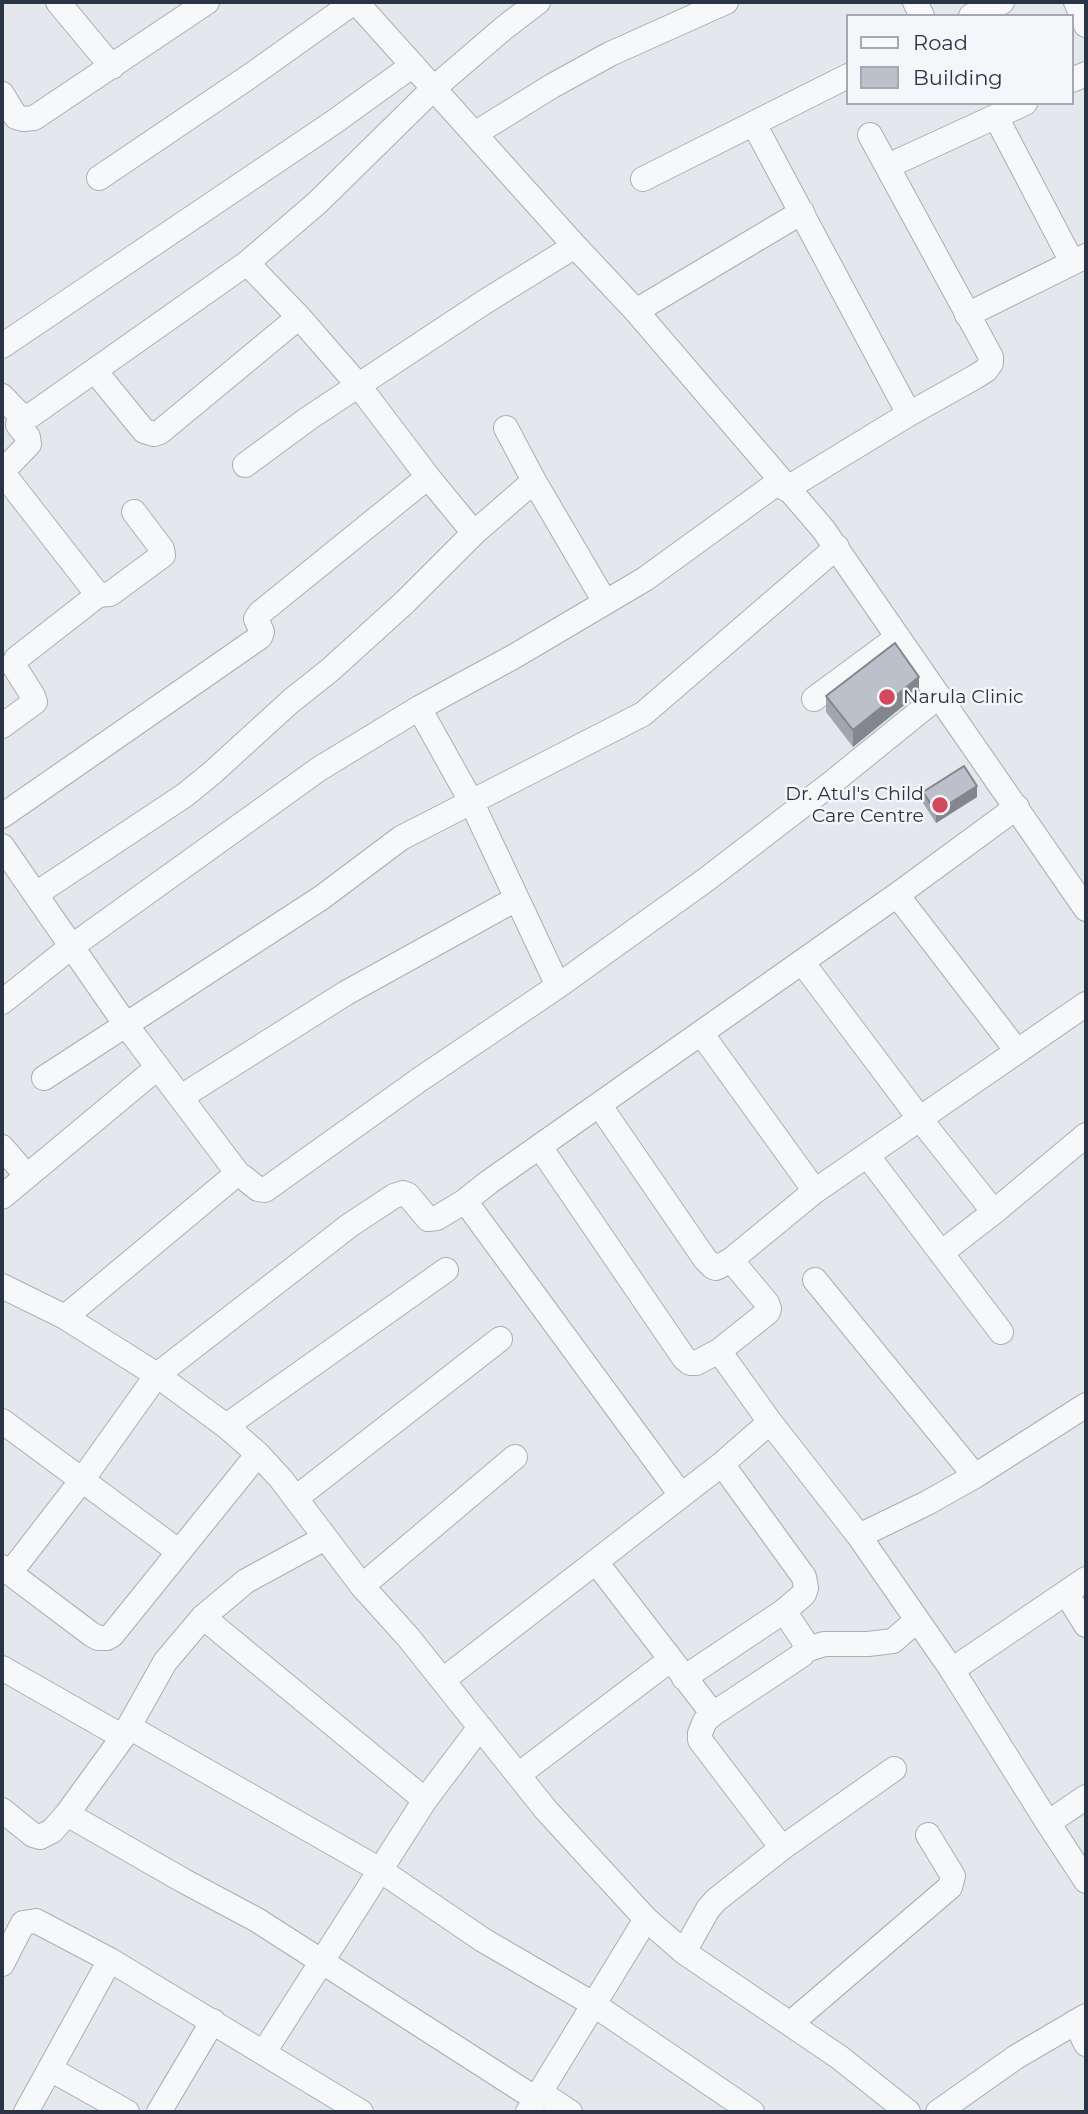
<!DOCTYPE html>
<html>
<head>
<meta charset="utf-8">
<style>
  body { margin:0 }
  #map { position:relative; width:1088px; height:2114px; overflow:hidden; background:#e4e7ec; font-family:Montserrat,sans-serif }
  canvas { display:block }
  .frame { position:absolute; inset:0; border:4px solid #2b3445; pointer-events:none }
  .legend { position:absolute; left:846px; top:14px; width:228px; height:91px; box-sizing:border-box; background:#f4f6f9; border:2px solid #a4a8b1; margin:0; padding:9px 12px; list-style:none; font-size:21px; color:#2b3445 }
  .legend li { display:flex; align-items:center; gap:14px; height:35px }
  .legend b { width:35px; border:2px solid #a4a8b1 }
</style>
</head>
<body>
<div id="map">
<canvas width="1088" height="2114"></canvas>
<div class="frame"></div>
<ul class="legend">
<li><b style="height:9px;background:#f7f8fa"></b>Road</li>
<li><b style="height:19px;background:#bbc0ca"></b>Building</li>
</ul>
</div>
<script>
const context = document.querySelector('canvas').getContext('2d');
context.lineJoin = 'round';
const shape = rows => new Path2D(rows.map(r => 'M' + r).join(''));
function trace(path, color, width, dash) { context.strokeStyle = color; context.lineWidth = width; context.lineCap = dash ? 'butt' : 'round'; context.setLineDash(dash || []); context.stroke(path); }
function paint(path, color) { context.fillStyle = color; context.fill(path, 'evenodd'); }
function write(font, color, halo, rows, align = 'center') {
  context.font = font + ' Montserrat,sans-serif'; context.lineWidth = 5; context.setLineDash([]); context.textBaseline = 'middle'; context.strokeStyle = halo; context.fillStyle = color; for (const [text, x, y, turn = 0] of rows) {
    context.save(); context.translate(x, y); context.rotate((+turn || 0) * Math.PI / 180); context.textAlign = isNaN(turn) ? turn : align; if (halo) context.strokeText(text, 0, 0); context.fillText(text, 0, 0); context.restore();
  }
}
const minor = shape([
  [58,2,112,67],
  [356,2,575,246,636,311,823,529,1086,909],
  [915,2,922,16],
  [1076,2,1086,25],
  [971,16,1002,2],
  [1072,80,1086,74],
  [2,94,16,117,23,119,34,118,207,2],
  [996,117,1072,262],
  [754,124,909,414],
  [476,133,552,86,610,54,726,2],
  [888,166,1025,103],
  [99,178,250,76,354,2],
  [643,179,848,76],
  [247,263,299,317,359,386,428,477,474,533],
  [636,311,802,212],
  [967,315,1086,256],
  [2,346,334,122,413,65],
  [95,371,144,431,154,434,160,432,299,317],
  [2,396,20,415,30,416,247,263,317,203,434,88,504,28,538,2],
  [506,428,534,481,605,602],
  [245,465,309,418,486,301,575,246],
  [2,472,98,595,110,594,163,555,162,549,134,512],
  [2,472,29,444,28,437,18,425,20,415],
  [786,489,909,414,975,377,986,370,991,363,991,357,870,135],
  [814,699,898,637],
  [419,708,472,803,558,986],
  [2,726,35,702,33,696,14,666,16,659,98,595],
  [2,816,260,637,262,632,256,619,260,613,428,477],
  [2,846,126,1025,239,1175],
  [36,894,185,795,212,773,291,701,330,670,404,603,474,533,534,481],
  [897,895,1017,1051],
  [802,962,920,1119,994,1212],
  [2,1002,71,947,319,769,419,708,513,657,645,579,780,481],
  [701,1033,815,1191],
  [44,1078,321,898,401,838,643,714,837,547],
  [181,1097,346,993,516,899],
  [600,1106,705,1259,713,1267,716,1268,731,1260,815,1191,1086,1004],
  [2,1147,26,1175],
  [540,1147,684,1358,690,1363,696,1363,719,1351,768,1312,769,1309,767,1303,731,1260],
  [867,1155,1001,1332],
  [2,1197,157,1068],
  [465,1201,681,1495],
  [941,1253,994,1212,1086,1135],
  [815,1280,975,1476],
  [2,1286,65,1317,157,1375,226,1426,258,1454,281,1479,362,1586,408,1637,546,1810,646,1919,684,1952,839,2057,908,2112],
  [65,1317,233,1177,239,1175,243,1177,258,1189,265,1190,419,1080,558,986,707,879,829,785,939,696],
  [719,1351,770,1422,859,1536,952,1670,1048,1823,1086,1881],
  [2,1421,178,1551],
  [226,1426,446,1270],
  [296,1498,500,1339],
  [859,1536,927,1503,975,1476,1086,1405],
  [596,1562,713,1714],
  [2,1567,91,1634,98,1638,107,1638,112,1635,258,1454],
  [10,1573,82,1480,157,1375,350,1225,394,1196,403,1193,408,1195,428,1219,437,1218,465,1201,489,1182,897,895,1017,807],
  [362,1586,515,1457],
  [1066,1593,1086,1625],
  [203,1617,425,1800],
  [805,1650,824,1644,868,1644,893,1641,917,1620],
  [2,1668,123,1737],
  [952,1670,1086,1579],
  [684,1678,784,1611,804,1594,806,1588,804,1577,722,1464],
  [443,1680,722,1464,770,1422],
  [129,1727,380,1870,483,1940,593,2004,752,2112],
  [518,1775,670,1660],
  [2,1810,33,1835,40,1837,52,1831,67,1814,123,1737,165,1662,203,1617,246,1581,325,1538],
  [67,1814,184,1881,257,1920,536,2099],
  [1048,1823,1086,1797],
  [782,1848,700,1740,700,1733,705,1721,713,1714,802,1655,805,1650,804,1641,784,1611],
  [684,1952,708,1909,716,1900,782,1848,894,1769],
  [2,1964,23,1923,36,1921,110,1960,361,2112],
  [1075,2022,1086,2044],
  [791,2023,950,1887,953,1876,928,1835],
  [264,2052,425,1800,480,1727],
  [50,2069,127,2112],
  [541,2093,570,2112],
  [26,2112,110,1960],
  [159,2112,213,2021],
  [528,2112,646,1919],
  [938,2112,1016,2057,1086,2016]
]);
trace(minor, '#a9aeb7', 26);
trace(minor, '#f7f8fa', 24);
paint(shape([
  [919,693,853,747,826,712,826,696],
  [923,792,977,797,936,823,923,803]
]), '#a1a5ae');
paint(shape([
  [919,677,919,693,853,747,853,730],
  [977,786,977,797,936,823,936,812]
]), '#83868d');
const building = shape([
  [895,643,919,677,853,730,826,696,895,643],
  [964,766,977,786,936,812,923,792,964,766]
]);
paint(building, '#bbc0ca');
trace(building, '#83868d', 2);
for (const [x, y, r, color] of [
  [887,697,9,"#d1495b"],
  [940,805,9,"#d1495b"]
]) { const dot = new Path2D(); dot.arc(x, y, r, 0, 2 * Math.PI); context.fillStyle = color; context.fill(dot); trace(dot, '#f4f6f9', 2.5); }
write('19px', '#2b3445', '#f4f6f9', [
  ["Narula Clinic",903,697],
  ["Dr. Atul's Child",924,794,"right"],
  ["Care Centre",924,816,"right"]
], 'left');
</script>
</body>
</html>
